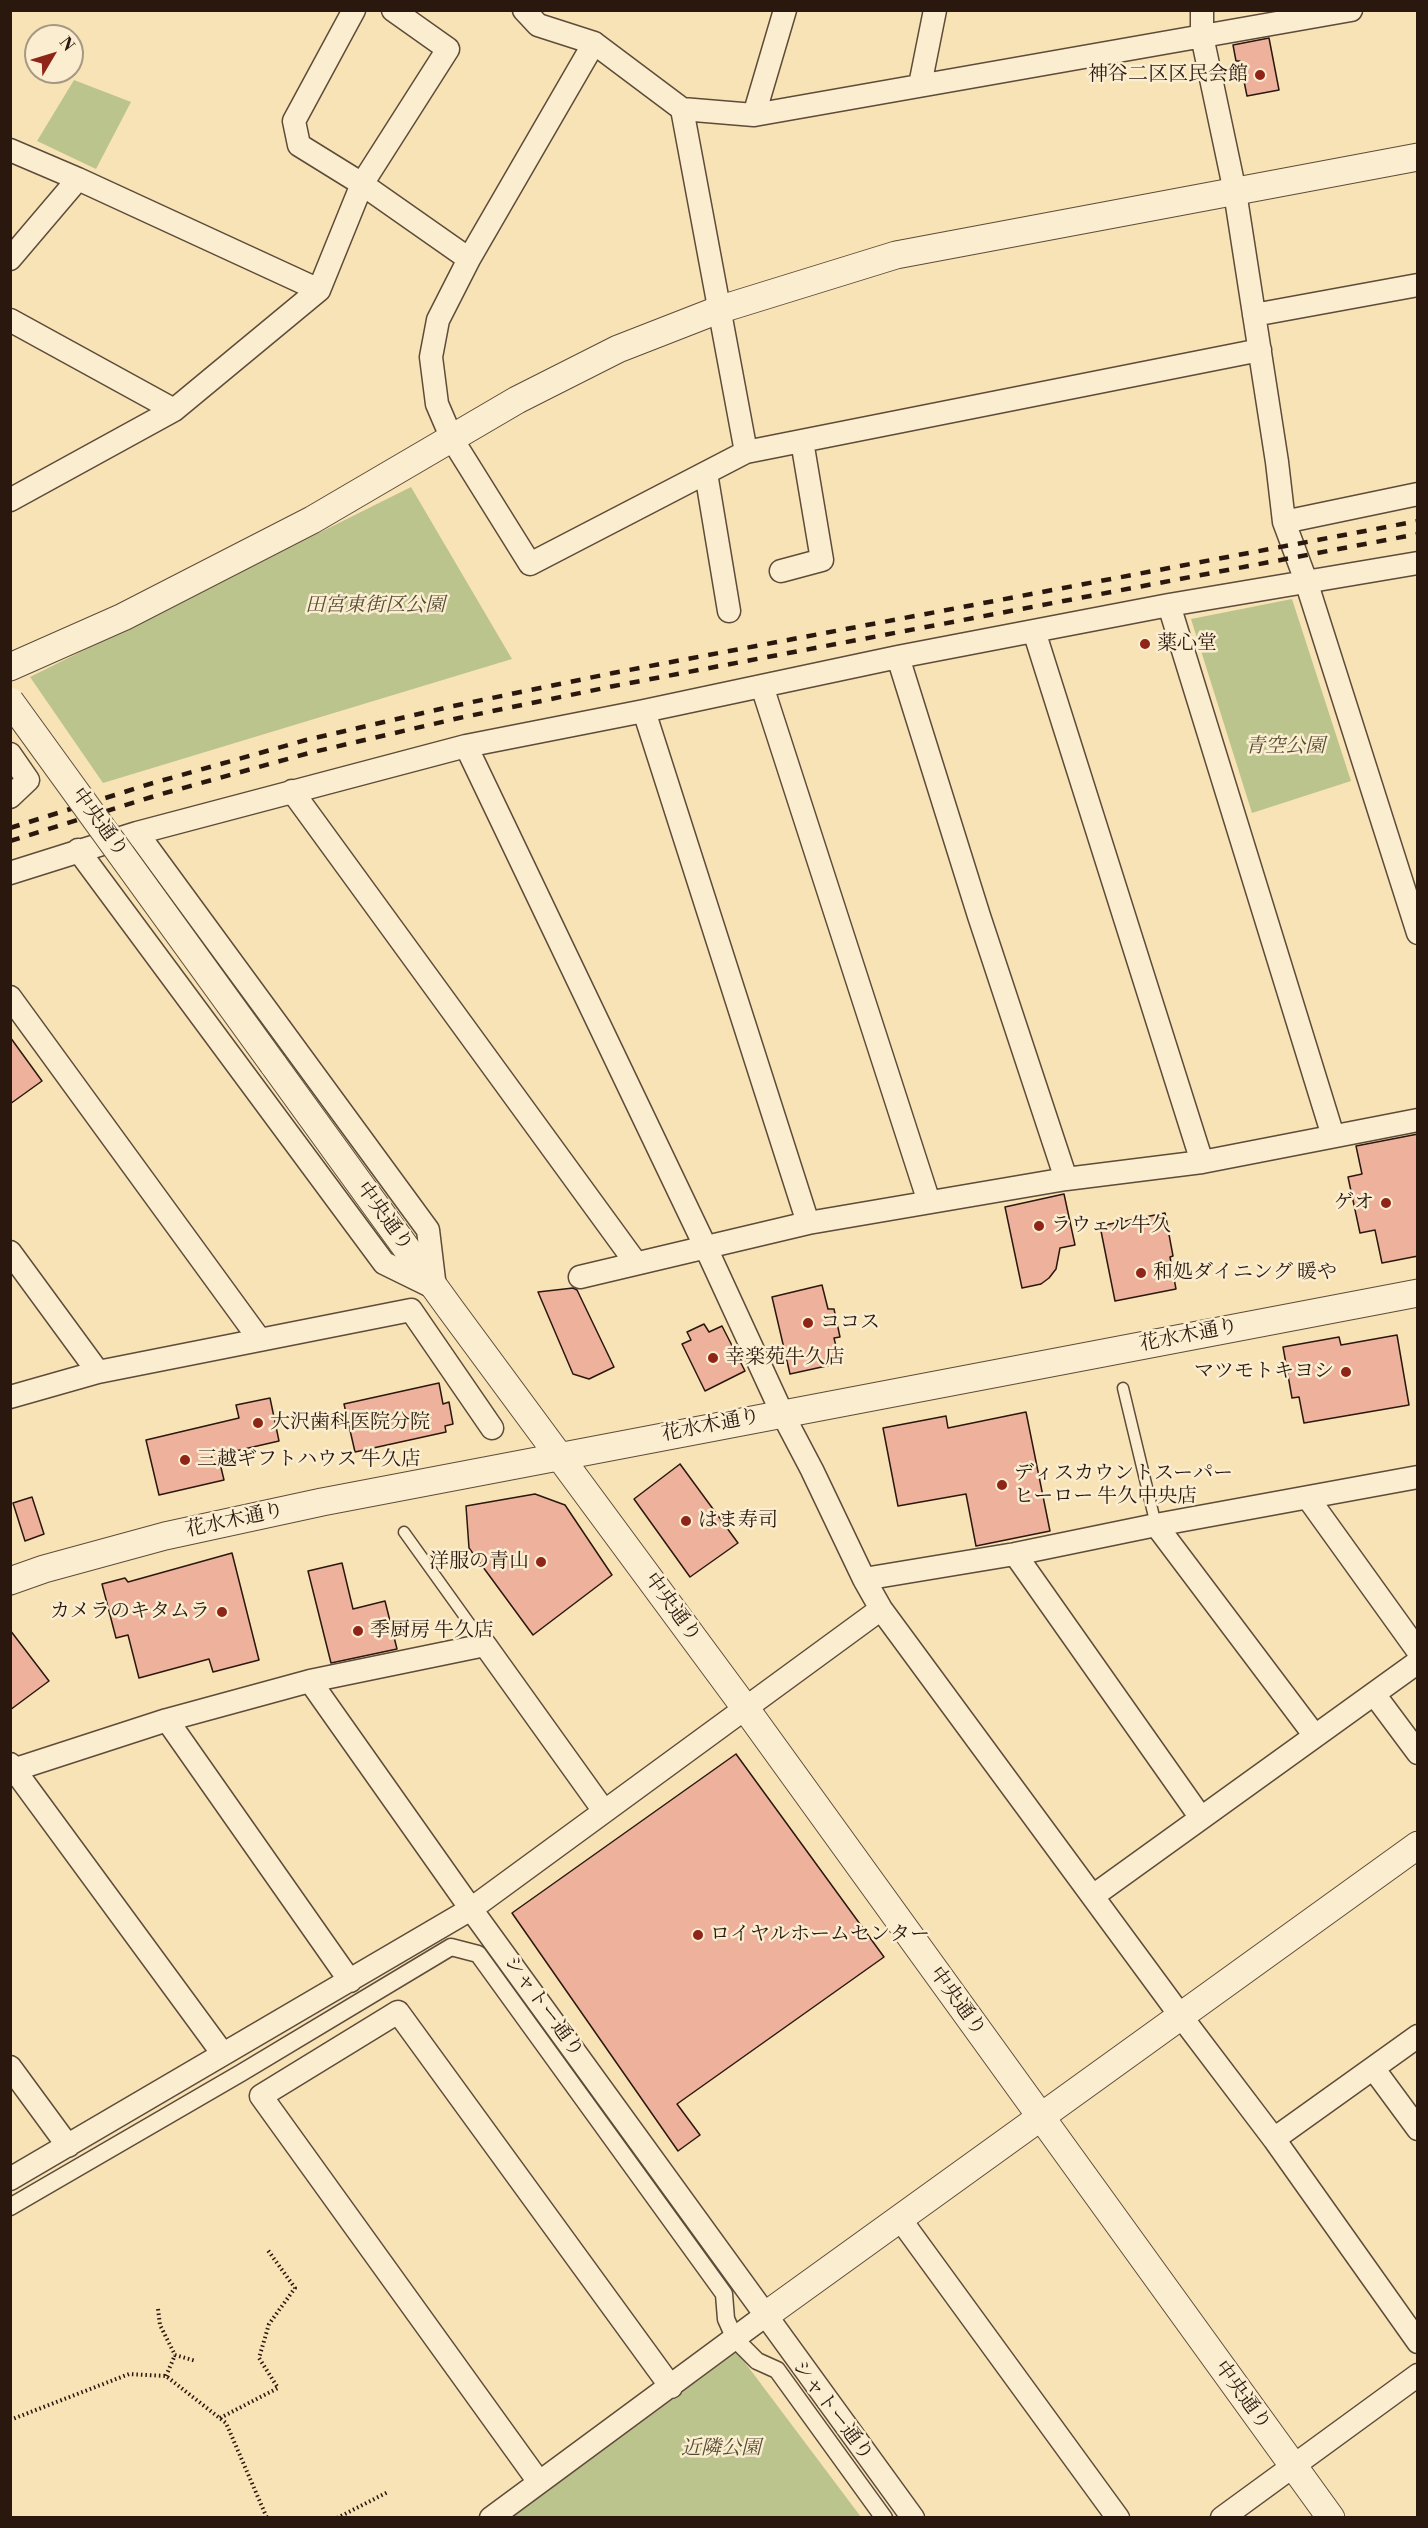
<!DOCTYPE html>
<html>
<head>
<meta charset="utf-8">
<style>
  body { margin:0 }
  #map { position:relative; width:1428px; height:2528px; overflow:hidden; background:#f8e3b6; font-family:"Libre Bodoni",serif }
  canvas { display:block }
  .frame { position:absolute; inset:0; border:12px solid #2a180f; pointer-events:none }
  .north { position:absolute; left:24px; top:24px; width:60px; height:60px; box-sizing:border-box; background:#faedd0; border:2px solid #a79883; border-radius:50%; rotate:52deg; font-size:16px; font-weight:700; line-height:24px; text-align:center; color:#2a180f }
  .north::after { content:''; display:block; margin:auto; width:21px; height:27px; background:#8f2418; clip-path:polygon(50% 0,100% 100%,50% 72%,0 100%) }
</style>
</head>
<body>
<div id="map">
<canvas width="1428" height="2528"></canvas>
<div class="frame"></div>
<div class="north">N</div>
</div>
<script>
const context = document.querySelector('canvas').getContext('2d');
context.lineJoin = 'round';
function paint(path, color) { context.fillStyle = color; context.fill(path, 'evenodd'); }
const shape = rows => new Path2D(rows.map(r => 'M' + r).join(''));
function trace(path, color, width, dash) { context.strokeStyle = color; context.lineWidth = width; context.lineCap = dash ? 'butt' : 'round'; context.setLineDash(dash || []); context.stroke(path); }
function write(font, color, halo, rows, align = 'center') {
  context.font = font + ' "Libre Bodoni","Noto Serif JP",serif'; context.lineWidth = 5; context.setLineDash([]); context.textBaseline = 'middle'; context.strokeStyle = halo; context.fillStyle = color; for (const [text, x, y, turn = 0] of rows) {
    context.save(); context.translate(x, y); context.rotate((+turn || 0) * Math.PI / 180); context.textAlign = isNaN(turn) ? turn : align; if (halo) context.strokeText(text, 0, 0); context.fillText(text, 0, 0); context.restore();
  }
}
paint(shape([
  [74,80,131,102,96,169,37,141],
  [411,487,512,659,103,783,30,677],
  [1292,599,1351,781,1252,813,1191,619],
  [737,2352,861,2517,511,2518]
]), '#bcc48e');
const building = shape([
  [1269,38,1279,90,1247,96,1240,61,1236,61,1233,45,1269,38],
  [10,1037,42,1081,10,1104,10,1037],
  [1418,1134,1418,1256,1382,1263,1375,1230,1360,1233,1348,1177,1362,1174,1356,1146,1418,1134],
  [1064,1194,1075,1245,1060,1248,1056,1269,1049,1278,1041,1284,1022,1288,1005,1207,1064,1194],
  [1165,1213,1173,1256,1170,1257,1176,1289,1115,1301,1100,1226,1165,1213],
  [822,1285,828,1309,834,1309,840,1337,834,1338,840,1363,790,1374,772,1297,822,1285],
  [573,1288,577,1290,614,1367,589,1379,573,1374,538,1292,573,1288],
  [704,1324,709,1332,722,1326,745,1371,705,1391,682,1344,691,1340,687,1332,704,1324],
  [1397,1335,1409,1405,1304,1423,1299,1397,1292,1398,1283,1347,1339,1337,1341,1345,1397,1335],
  [439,1383,443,1404,449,1402,453,1424,445,1426,446,1432,355,1452,344,1404,439,1383],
  [270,1398,279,1441,218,1455,224,1480,159,1495,146,1440,239,1418,236,1405,270,1398],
  [1026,1412,1050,1531,976,1546,966,1494,898,1506,883,1428,946,1416,948,1428,1026,1412],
  [680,1464,738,1543,690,1577,634,1499,680,1464],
  [535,1494,565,1505,612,1575,533,1635,469,1548,466,1506,535,1494],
  [32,1497,44,1534,25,1541,13,1503,32,1497],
  [232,1553,259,1660,213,1672,209,1659,139,1678,128,1635,116,1638,102,1584,125,1578,128,1582,232,1553],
  [342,1563,353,1609,385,1601,397,1649,331,1663,308,1571,342,1563],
  [10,1630,49,1681,10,1710,10,1630],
  [736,1754,884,1957,677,2104,700,2135,678,2151,512,1913,736,1754]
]);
paint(building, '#eeb19c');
trace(building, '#2a180f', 1.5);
const service = shape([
  [1123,1388,1156,1525],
  [404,1532,485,1645]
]);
const pedestrian = shape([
  [10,2207,241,2073,451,1947,478,1954,724,2294,726,2319,735,2339,757,2361,777,2370,884,2518]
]);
const minor = shape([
  [354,10,294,121,299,145,362,184,469,259],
  [524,10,538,25,594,43],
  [1202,10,1202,36,1235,192,1277,462,1284,522,1306,581,1418,933],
  [920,85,935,10],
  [682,109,746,452],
  [754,115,785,10],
  [10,150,78,179],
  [10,259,78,179,319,290,362,184,448,49,393,10],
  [1254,315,1418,285],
  [10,320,174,410],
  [1260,350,746,452,530,564,452,439,437,404,431,357,438,320,469,259,594,43,682,109,754,115,1351,10],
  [706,473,729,611],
  [10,500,174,410,319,290],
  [1284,522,1418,494],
  [781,571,822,560,802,441],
  [1169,605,1333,1136],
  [1034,631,1202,1162],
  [898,657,979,916,1066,1179],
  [762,686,929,1202],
  [644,711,808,1223],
  [466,746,706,1248,782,1413,812,1470,864,1579,881,1609,1180,2015,1274,2139,1418,2342],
  [10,754,28,780,10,797],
  [292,791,636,1263],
  [137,833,428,1230,435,1288],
  [78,850,384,1263,435,1288],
  [10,873,137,833,466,746,644,711,898,657,1169,605,1418,563],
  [10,997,260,1340],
  [10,1252,98,1372],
  [580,1277,808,1223,1066,1179,1202,1162,1418,1120],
  [10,1397,98,1372,411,1310,492,1428],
  [1308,1498,1418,1651],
  [1156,1525,1315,1736],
  [1015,1554,1201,1818],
  [864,1579,1015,1554,1156,1525,1418,1477],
  [310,1681,471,1909,913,2518],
  [1374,1694,1418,1753],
  [167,1720,350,1981],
  [10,1764,223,2054],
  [10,1771,167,1720,310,1681,485,1645,604,1811],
  [1093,1896,1418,1662],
  [10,2067,68,2146],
  [1373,2068,1418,2129],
  [1274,2139,1418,2036],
  [10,2179,471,1909,881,1609],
  [900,2219,1118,2518],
  [539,2482,261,2096,398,2012,671,2387],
  [491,2518,766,2315],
  [1222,2518,1418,2375]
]);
const tertiary = shape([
  [10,667,123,617,312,520,517,400,618,349,718,310,896,255,1418,157],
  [273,1064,449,1307,746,1709,1331,2518],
  [10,1581,44,1569,165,1536,322,1502,1418,1293],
  [766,2315,1418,1845]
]);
trace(service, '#5e4b39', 13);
trace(pedestrian, '#5e4b39', 19);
trace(minor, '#5e4b39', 25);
trace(tertiary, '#5e4b39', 29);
trace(shape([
  [158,2309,160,2325,175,2355,196,2361],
  [166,2376,175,2355],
  [220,2418,278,2388,259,2358,269,2324,295,2288,267,2249],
  [10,2420,129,2374,166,2376,226,2423,267,2518],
  [337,2518,388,2492]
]), '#2a180f', 4, [1.5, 3]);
trace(service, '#faedd0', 10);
trace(pedestrian, '#faedd0', 16);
trace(minor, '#faedd0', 22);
trace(tertiary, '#faedd0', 27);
trace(shape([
  [10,828,153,783,306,740,453,706,613,673,1418,521],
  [10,841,158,795,309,753,459,718,614,686,1418,534]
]), '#2a180f', 4.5, [10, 10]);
const tertiaryBridge = shape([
  [10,701,273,1064]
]);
trace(tertiaryBridge, '#5e4b39', 29, []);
trace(tertiaryBridge, '#faedd0', 27);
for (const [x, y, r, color] of [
  [1260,75,6,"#8f2418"],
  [1145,644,6,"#8f2418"],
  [1386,1203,6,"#8f2418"],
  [1039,1226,6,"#8f2418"],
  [1141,1273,6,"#8f2418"],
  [808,1323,6,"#8f2418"],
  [713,1358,6,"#8f2418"],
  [1346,1372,6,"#8f2418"],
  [258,1423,6,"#8f2418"],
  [185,1460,6,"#8f2418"],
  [1002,1485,6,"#8f2418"],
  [686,1521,6,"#8f2418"],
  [541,1562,6,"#8f2418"],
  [222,1612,6,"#8f2418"],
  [358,1631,6,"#8f2418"],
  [698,1935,6,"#8f2418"]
]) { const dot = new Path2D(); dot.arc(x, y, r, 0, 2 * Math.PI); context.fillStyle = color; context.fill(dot); trace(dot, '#faedd0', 2); }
write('20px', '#2a180f', '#faedd0', [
  ["神谷二区区民会館",1248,75,"right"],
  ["薬心堂",1157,644],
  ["ゲオ",1374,1203,"right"],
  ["ラウェル牛久",1051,1226],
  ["和処ダイニング 暖や",1153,1273],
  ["ココス",820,1323],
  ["幸楽苑牛久店",725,1358],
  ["マツモトキヨシ",1334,1372,"right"],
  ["大沢歯科医院分院",270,1423],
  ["三越ギフトハウス 牛久店",197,1460],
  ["ディスカウントスーパー",1014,1474],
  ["ヒーロー 牛久中央店",1014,1497],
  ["はま寿司",698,1521],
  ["洋服の青山",529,1562,"right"],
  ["カメラのキタムラ",210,1612,"right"],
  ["季厨房 牛久店",370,1631],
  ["ロイヤルホームセンター",710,1935]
], 'left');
write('italic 20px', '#564c35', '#faedd0', [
  ["田宮東街区公園",375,606],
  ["青空公園",1285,747],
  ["近隣公園",721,2449]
]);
write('20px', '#2a180f', '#faedd0', [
  ["中央通り",99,823,54],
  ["中央通り",384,1217,54],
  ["花水木通り",1189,1336,-11],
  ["花水木通り",711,1426,-11],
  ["花水木通り",235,1521,-12],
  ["中央通り",672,1608,54],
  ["中央通り",957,2002,54],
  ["シャトー通り",543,2007,54],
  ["中央通り",1242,2396,54],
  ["シャトー通り",832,2411,53]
]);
</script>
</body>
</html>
